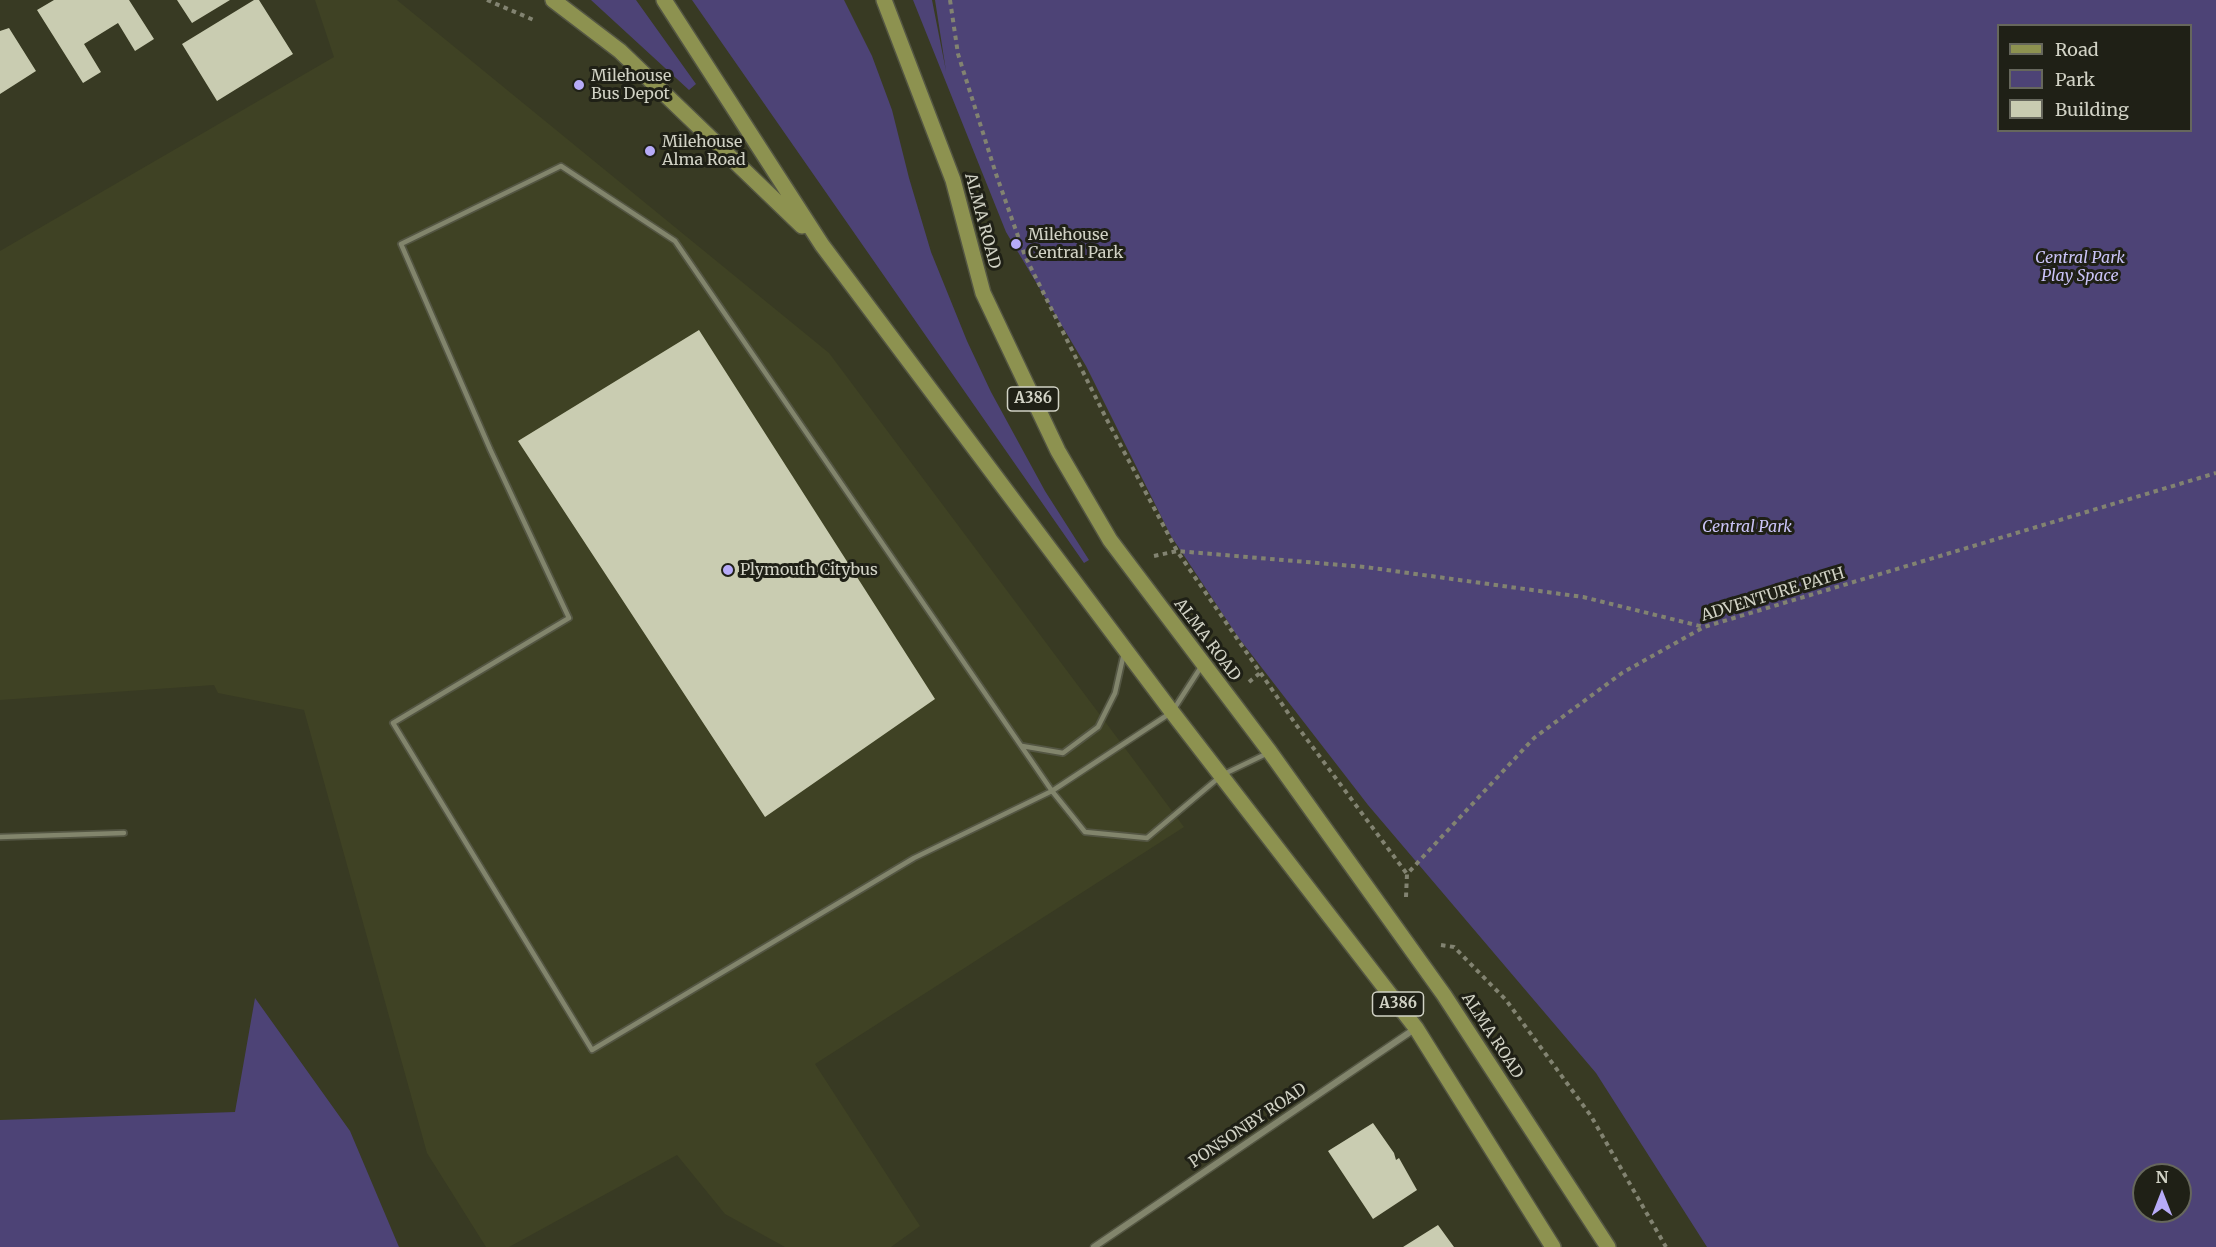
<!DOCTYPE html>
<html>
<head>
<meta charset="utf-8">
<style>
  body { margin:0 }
  #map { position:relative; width:2216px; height:1247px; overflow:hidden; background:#383a23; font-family:Merriweather,serif }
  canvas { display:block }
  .legend { position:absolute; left:1997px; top:24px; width:195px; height:108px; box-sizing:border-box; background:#1f2016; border:2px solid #66675c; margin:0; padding:8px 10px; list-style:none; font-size:18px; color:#d1d2c5 }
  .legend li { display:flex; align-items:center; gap:12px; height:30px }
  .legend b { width:30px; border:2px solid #66675c }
  .north { position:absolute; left:2132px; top:1163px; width:60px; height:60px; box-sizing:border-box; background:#1f2016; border:2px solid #66675c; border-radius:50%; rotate:0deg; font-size:16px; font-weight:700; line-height:24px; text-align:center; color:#d1d2c5 }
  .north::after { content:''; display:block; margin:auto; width:21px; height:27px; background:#b7abf8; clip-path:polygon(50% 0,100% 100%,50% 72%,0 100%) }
</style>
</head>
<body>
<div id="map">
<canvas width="2216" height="1247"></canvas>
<ul class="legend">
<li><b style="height:8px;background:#8d9250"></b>Road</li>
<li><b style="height:16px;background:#4d4376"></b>Park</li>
<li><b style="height:16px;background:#c9ccb1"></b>Building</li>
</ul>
<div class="north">N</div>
</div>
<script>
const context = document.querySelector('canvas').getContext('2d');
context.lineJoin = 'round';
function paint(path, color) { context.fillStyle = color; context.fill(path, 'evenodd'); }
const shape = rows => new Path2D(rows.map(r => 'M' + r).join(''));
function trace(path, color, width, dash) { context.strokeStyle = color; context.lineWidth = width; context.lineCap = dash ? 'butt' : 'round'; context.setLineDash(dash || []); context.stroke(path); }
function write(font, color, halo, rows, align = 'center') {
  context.font = font + ' Merriweather,serif'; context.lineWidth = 6; context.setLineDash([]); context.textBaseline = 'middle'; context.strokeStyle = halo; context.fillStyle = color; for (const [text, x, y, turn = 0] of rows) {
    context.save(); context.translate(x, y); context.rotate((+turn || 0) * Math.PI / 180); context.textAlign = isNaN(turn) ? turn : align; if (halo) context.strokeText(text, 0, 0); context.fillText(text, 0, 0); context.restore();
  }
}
paint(shape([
  [315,0,397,0,829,353,1184,827,815,1064,920,1226,891,1247,785,1247,725,1214,677,1155,509,1247,486,1247,427,1153,304,710,218,693,214,685,0,700,0,251,334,57]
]), '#3f4224');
paint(shape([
  [591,0,636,0,696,84,689,90],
  [692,0,844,0,872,56,892,110,909,178,931,252,967,341,991,392,1045,491,1089,560,1084,563],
  [913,0,932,0,946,71,935,0,2216,0,2216,1247,1707,1247,1596,1073,1368,805,1238,637,1171,536,1086,366,1006,232],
  [1998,26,2190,26,2190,130,1998,130],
  [2144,1175,2180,1175,2180,1211,2144,1211],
  [255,998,350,1131,399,1247,0,1247,0,1120,235,1112]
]), '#4d4376');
paint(shape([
  [54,0,129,0,154,39,135,51,118,23,84,44,101,72,83,83,37,10],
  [177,0,230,0,192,23],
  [254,0,259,0,293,54,217,101,182,44],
  [9,28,36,71,0,94,0,31],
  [699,330,935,699,765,817,518,441],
  [1373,1123,1394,1153,1396,1160,1399,1158,1417,1190,1373,1219,1328,1151],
  [1438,1225,1454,1247,1403,1247]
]), '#c9ccb1');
const lane = shape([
  [1201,667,1172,712,1052,791,914,858,592,1050,393,723,569,618,490,449,401,244,561,166,675,241,1052,791,1085,832,1147,838,1222,775,1268,753],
  [1022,746,1063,753,1098,727,1115,693,1124,653],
  [0,837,124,833]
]);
const street = shape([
  [1094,1247,1416,1028]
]);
const primary = shape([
  [553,0,620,51,802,226],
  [664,0,822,245,1172,712,1416,1028,1553,1247],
  [884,0,953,180,983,293,1058,451,1110,540,1270,752,1444,995,1608,1247]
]);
trace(lane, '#545643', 8);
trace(street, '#545643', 9);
trace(primary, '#545643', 18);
trace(shape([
  [487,0,536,21],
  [950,0,958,54,996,174,1025,256,1106,418,1177,551,1297,726,1407,874],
  [1154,556,1177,551,1365,567,1583,597,1704,627],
  [1249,682,1260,673],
  [1406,897,1407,874,1534,738,1622,673,1704,627,2216,473],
  [1441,945,1454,947,1506,1000,1591,1116,1666,1247]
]), '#828371', 4, [4.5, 4.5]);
trace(lane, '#82856c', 4.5);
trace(street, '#82856c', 6);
trace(primary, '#8d9250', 15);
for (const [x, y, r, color] of [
  [579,85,6,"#b7abf8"],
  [650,151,6,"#b7abf8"],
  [1016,244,6,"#b7abf8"],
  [728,570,6,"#b7abf8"]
]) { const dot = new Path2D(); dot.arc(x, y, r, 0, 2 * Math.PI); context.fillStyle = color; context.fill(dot); trace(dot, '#1f2016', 2); }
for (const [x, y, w] of [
  [1033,399,51],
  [1398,1004,51]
]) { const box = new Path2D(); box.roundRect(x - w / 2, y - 12, w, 24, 4.5); context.fillStyle = '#1f2016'; context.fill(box); trace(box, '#d1d2c5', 1.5); }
write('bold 15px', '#d1d2c5', null, [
  ["A386",1033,399],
  ["A386",1398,1004]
]);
write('16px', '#d1d2c5', '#1f2016', [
  ["Milehouse",591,76],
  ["Bus Depot",591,94],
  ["Milehouse",662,142],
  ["Alma Road",662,160],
  ["Milehouse",1028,235],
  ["Central Park",1028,253],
  ["Plymouth Citybus",740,570]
], 'left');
write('16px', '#d1d2c5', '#1f2016', [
  ["ALMA ROAD",982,221,75],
  ["ADVENTURE PATH",1773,595,-17],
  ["ALMA ROAD",1207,640,53],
  ["ALMA ROAD",1492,1036,57],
  ["PONSONBY ROAD",1248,1126,-34]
]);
write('italic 16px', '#cac3f7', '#1f2016', [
  ["Central Park",2080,258],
  ["Play Space",2080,276],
  ["Central Park",1747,527]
]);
</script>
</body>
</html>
